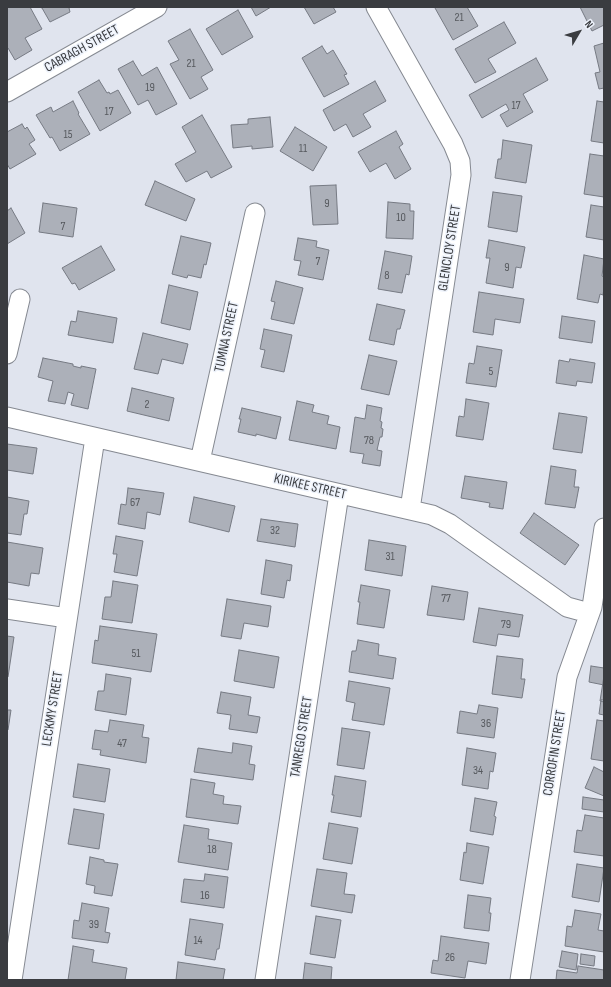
<!DOCTYPE html>
<html>
<head>
<meta charset="utf-8">
<style>
  body { margin:0 }
  #map { position:relative; width:611px; height:987px; overflow:hidden; background:#e0e4ee; font-family:"Sofia Sans Condensed",sans-serif }
  canvas { display:block }
  .frame { position:absolute; inset:0; border:8px solid #3a3c40; pointer-events:none }
  .north { position:absolute; left:559px; top:12px; width:40px; height:40px; -webkit-text-stroke:3px #edf2fb; paint-order:stroke; rotate:52deg; font-size:11px; font-weight:700; line-height:16px; text-align:center; color:#3a3c40 }
  .north::after { content:''; display:block; margin:auto; width:14px; height:18px; background:#3a3c40; clip-path:polygon(50% 0,100% 100%,50% 72%,0 100%) }
</style>
</head>
<body>
<div id="map">
<canvas width="611" height="987"></canvas>
<div class="frame"></div>
<div class="north">N</div>
</div>
<script>
const context = document.querySelector('canvas').getContext('2d');
context.lineJoin = 'round';
function paint(path, color) { context.fillStyle = color; context.fill(path, 'evenodd'); }
const shape = rows => new Path2D(rows.map(r => 'M' + r).join(''));
function trace(path, color, width, dash) { context.strokeStyle = color; context.lineWidth = width; context.lineCap = dash ? 'butt' : 'round'; context.setLineDash(dash || []); context.stroke(path); }
function write(font, color, halo, rows, align = 'center') {
  context.font = font + ' "Sofia Sans Condensed",sans-serif'; context.lineWidth = 3; context.setLineDash([]); context.textBaseline = 'middle'; context.strokeStyle = halo; context.fillStyle = color; for (const [text, x, y, turn = 0] of rows) {
    context.save(); context.translate(x, y); context.rotate((+turn || 0) * Math.PI / 180); context.textAlign = isNaN(turn) ? turn : align; if (halo) context.strokeText(text, 0, 0); context.fillText(text, 0, 0); context.restore();
  }
}
const building = shape([
  [7,7,30,7,42,29,25,38,32,50,15,60,8,48,7,49,7,7],
  [40,7,71,7,69,8,70,12,50,22,42,8,40,7],
  [251,7,271,7,256,16,251,7],
  [304,7,333,7,336,12,314,24,304,7],
  [436,7,467,7,478,26,453,40,435,8,436,7],
  [580,7,604,7,604,25,592,31,580,7],
  [238,10,253,37,222,55,206,29,238,10],
  [504,22,516,43,488,59,496,72,475,83,455,49,504,22],
  [190,29,213,70,201,77,208,89,190,99,170,64,179,60,168,41,190,29],
  [604,43,604,88,599,89,595,73,600,72,594,46,604,43],
  [322,46,327,54,333,50,347,74,344,75,349,84,324,97,302,58,322,46],
  [536,58,548,80,523,94,533,112,507,127,500,115,509,110,506,104,482,118,469,95,536,58],
  [133,61,142,76,157,67,177,104,156,115,148,100,138,105,118,69,133,61],
  [99,80,107,93,109,92,110,94,118,90,131,113,100,131,78,92,99,80],
  [375,81,386,101,363,114,371,127,353,137,346,124,334,131,323,110,375,81],
  [73,101,79,113,78,114,90,134,60,151,52,137,50,138,36,115,51,107,53,112,73,101],
  [597,101,604,102,604,143,591,141,597,101],
  [202,115,232,167,211,178,207,171,186,182,175,164,196,152,182,127,202,115],
  [270,117,273,147,252,149,252,146,233,148,231,125,248,124,248,119,270,117],
  [22,124,25,129,27,127,35,140,29,144,36,154,10,169,7,164,7,132,22,124],
  [295,127,327,147,313,171,280,151,295,127],
  [396,131,403,144,399,147,411,169,395,179,386,163,370,172,358,152,396,131],
  [503,140,532,145,526,183,495,178,498,159,501,159,503,140],
  [590,154,604,156,604,197,584,194,590,154],
  [155,181,195,199,186,221,145,205,155,181],
  [336,185,338,224,313,225,310,186,336,185],
  [493,192,522,196,517,232,488,227,493,192],
  [388,202,410,204,410,211,414,211,413,239,386,238,388,202],
  [43,203,77,208,73,237,39,232,43,203],
  [591,205,604,207,604,240,586,237,591,205],
  [11,208,25,233,7,244,7,211,11,208],
  [181,236,211,243,206,265,204,264,201,278,188,275,187,278,172,274,181,236],
  [298,238,317,241,316,247,329,250,323,280,298,275,301,261,294,260,298,238],
  [489,240,525,247,521,268,516,267,513,288,486,283,490,258,486,258,489,240],
  [101,246,115,270,79,290,75,283,72,284,62,268,101,246],
  [385,251,412,256,409,275,406,274,402,293,378,289,385,251],
  [584,255,604,259,602,276,604,277,604,288,603,295,600,294,598,303,577,299,584,255],
  [276,281,303,288,294,324,271,319,275,302,271,301,276,281],
  [169,285,198,292,190,330,161,323,169,285],
  [479,292,524,299,520,323,495,319,493,335,473,332,479,292],
  [377,304,405,310,400,329,397,329,394,345,369,340,377,304],
  [78,311,117,318,113,343,68,335,71,321,76,322,78,311],
  [562,316,595,321,592,343,559,338,562,316],
  [264,329,292,335,284,372,261,367,265,350,260,349,264,329],
  [143,333,188,344,183,364,162,359,158,374,134,369,143,333],
  [477,346,502,350,496,387,466,383,469,363,474,364,477,346],
  [369,355,397,361,389,395,361,389,369,355],
  [43,358,73,364,73,366,81,368,81,366,96,369,88,409,71,405,74,394,68,392,65,404,48,401,53,381,38,377,43,358],
  [570,359,595,363,592,383,577,381,576,386,556,383,559,360,569,362,570,359],
  [132,388,174,398,169,421,127,411,132,388],
  [466,399,489,403,483,440,456,436,459,416,464,417,466,399],
  [297,401,314,405,312,412,329,416,327,424,340,427,336,449,289,440,297,401],
  [367,405,382,408,380,421,382,422,381,428,383,429,382,437,380,437,377,450,382,451,380,466,362,463,364,454,350,452,355,417,365,419,367,405],
  [242,408,281,417,276,439,256,434,256,436,238,432,241,419,239,419,242,408],
  [559,413,587,417,582,453,553,449,559,413],
  [7,444,37,448,33,474,7,470,7,444],
  [551,466,576,470,574,487,579,487,575,508,545,504,551,466],
  [465,476,507,482,503,509,489,507,490,503,461,498,465,476],
  [128,488,164,493,160,515,147,512,145,529,118,524,121,504,126,505,128,488],
  [7,497,29,501,27,514,24,514,21,535,7,533,7,497],
  [194,497,235,506,229,532,189,522,194,497],
  [534,513,579,545,565,565,520,533,534,513],
  [261,519,298,524,295,547,257,541,261,519],
  [116,536,143,541,137,576,114,572,117,554,113,554,116,536],
  [369,540,406,546,402,576,365,570,369,540],
  [7,542,43,548,39,574,31,573,29,586,7,582,7,542],
  [266,560,292,565,290,581,287,580,284,598,261,594,266,560],
  [113,581,138,585,132,623,102,619,105,597,111,597,113,581],
  [361,585,390,590,384,628,357,624,360,602,358,602,361,585],
  [432,586,468,592,464,620,427,615,432,586],
  [227,599,271,606,268,627,244,623,241,639,221,636,227,599],
  [479,608,523,615,519,637,498,634,496,646,473,642,479,608],
  [100,626,157,634,151,672,92,663,95,640,98,641,100,626],
  [7,636,14,637,8,677,7,677,7,636],
  [358,640,379,644,378,655,396,658,393,679,349,672,352,651,356,651,358,640],
  [239,650,279,657,274,688,234,681,239,650],
  [497,656,523,659,521,679,525,679,522,698,492,694,497,656],
  [591,666,604,668,604,685,589,682,591,666],
  [106,674,131,678,126,715,95,710,98,691,104,691,106,674],
  [604,676,604,702,600,701,604,676],
  [349,681,390,688,384,725,352,720,355,703,346,701,349,681],
  [221,692,251,697,248,715,260,717,257,733,229,729,231,715,217,713,221,692],
  [601,700,604,700,604,715,599,714,601,700],
  [479,705,498,708,494,738,457,733,460,711,477,714,479,705],
  [7,710,11,710,8,730,7,730,7,710],
  [110,720,144,725,142,737,149,738,146,763,100,755,101,750,92,749,95,730,108,732,110,720],
  [597,720,604,721,604,761,591,759,597,720],
  [342,728,370,732,364,769,337,765,342,728],
  [233,743,252,746,249,764,255,765,253,780,194,772,198,748,232,753,233,743],
  [467,748,496,753,493,772,490,771,488,789,462,785,467,748],
  [78,764,110,769,105,802,73,797,78,764],
  [594,767,604,772,604,796,585,788,594,767],
  [335,776,366,781,361,817,331,812,334,795,332,795,335,776],
  [191,779,215,783,213,794,224,796,223,804,241,806,238,824,186,817,191,779],
  [583,797,604,800,604,812,582,809,583,797],
  [475,798,497,802,494,816,496,817,493,835,470,831,475,798],
  [74,809,104,814,99,849,68,844,74,809],
  [585,815,604,818,604,856,574,852,577,830,582,831,585,815],
  [329,823,358,828,352,864,323,859,329,823],
  [184,825,209,829,208,839,232,843,228,870,178,862,184,825],
  [467,843,489,847,483,884,460,880,464,852,466,853,467,843],
  [90,857,104,860,104,862,118,864,112,896,94,893,95,886,86,884,90,857],
  [577,864,604,868,599,902,572,897,577,864],
  [317,869,347,873,344,894,355,895,352,913,311,906,317,869],
  [205,874,228,877,224,908,181,902,184,879,204,881,205,874],
  [468,895,491,898,489,913,491,913,489,931,464,928,468,895],
  [82,903,109,908,105,932,110,933,108,943,72,938,74,920,79,921,82,903],
  [575,910,601,914,598,930,604,931,604,952,565,946,567,926,572,927,575,910],
  [316,916,341,920,335,958,310,954,316,916],
  [190,919,223,924,219,949,217,949,215,960,185,955,190,919],
  [441,936,489,943,486,964,468,961,465,978,431,973,433,960,438,961,441,936],
  [73,946,94,950,92,962,127,968,125,980,68,980,73,946],
  [562,951,578,954,576,970,559,967,562,951],
  [581,954,595,956,594,966,580,964,581,954],
  [178,962,225,969,223,980,176,980,178,962],
  [305,963,332,967,331,980,303,980,305,963],
  [578,966,604,970,604,980,556,980,557,970,577,973,578,966]
]);
paint(building, '#acb0b9');
trace(building, '#767a83', 1);
const street = shape([
  [376,7,453,144,460,161,461,175,410,509],
  [7,92,157,7],
  [7,354,20,299],
  [7,417,432,515,450,524,567,607,589,613],
  [200,461,255,213],
  [7,609,67,618],
  [12,980,95,438],
  [265,980,339,494],
  [520,980,567,677,592,607,604,528]
]);
trace(street, '#858991', 21);
trace(street, '#fff', 19);
write('12px', '#56595e', null, [
  ["21",459,18],
  ["21",191,64],
  ["19",150,88],
  ["17",516,106],
  ["17",109,112],
  ["15",68,135],
  ["11",303,149],
  ["9",327,204],
  ["10",401,218],
  ["7",63,227],
  ["7",318,262],
  ["9",507,268],
  ["8",387,276],
  ["5",491,372],
  ["2",147,405],
  ["78",369,441],
  ["67",135,503],
  ["32",275,531],
  ["31",390,557],
  ["77",446,599],
  ["79",506,625],
  ["51",136,654],
  ["36",486,724],
  ["47",122,744],
  ["34",478,771],
  ["18",212,850],
  ["16",205,896],
  ["39",94,925],
  ["14",198,941],
  ["26",450,958]
]);
write('14px', '#3a3c40', '#edf2fb', [
  ["CABRAGH STREET",82,49,-29],
  ["GLENCLOY STREET",450,248,-81],
  ["TUMNA STREET",227,337,-78],
  ["KIRIKEE STREET",310,487,13],
  ["LECKMY STREET",53,709,-81],
  ["TANREGO STREET",302,737,-81],
  ["CORROFIN STREET",555,753,-81]
]);
</script>
</body>
</html>
